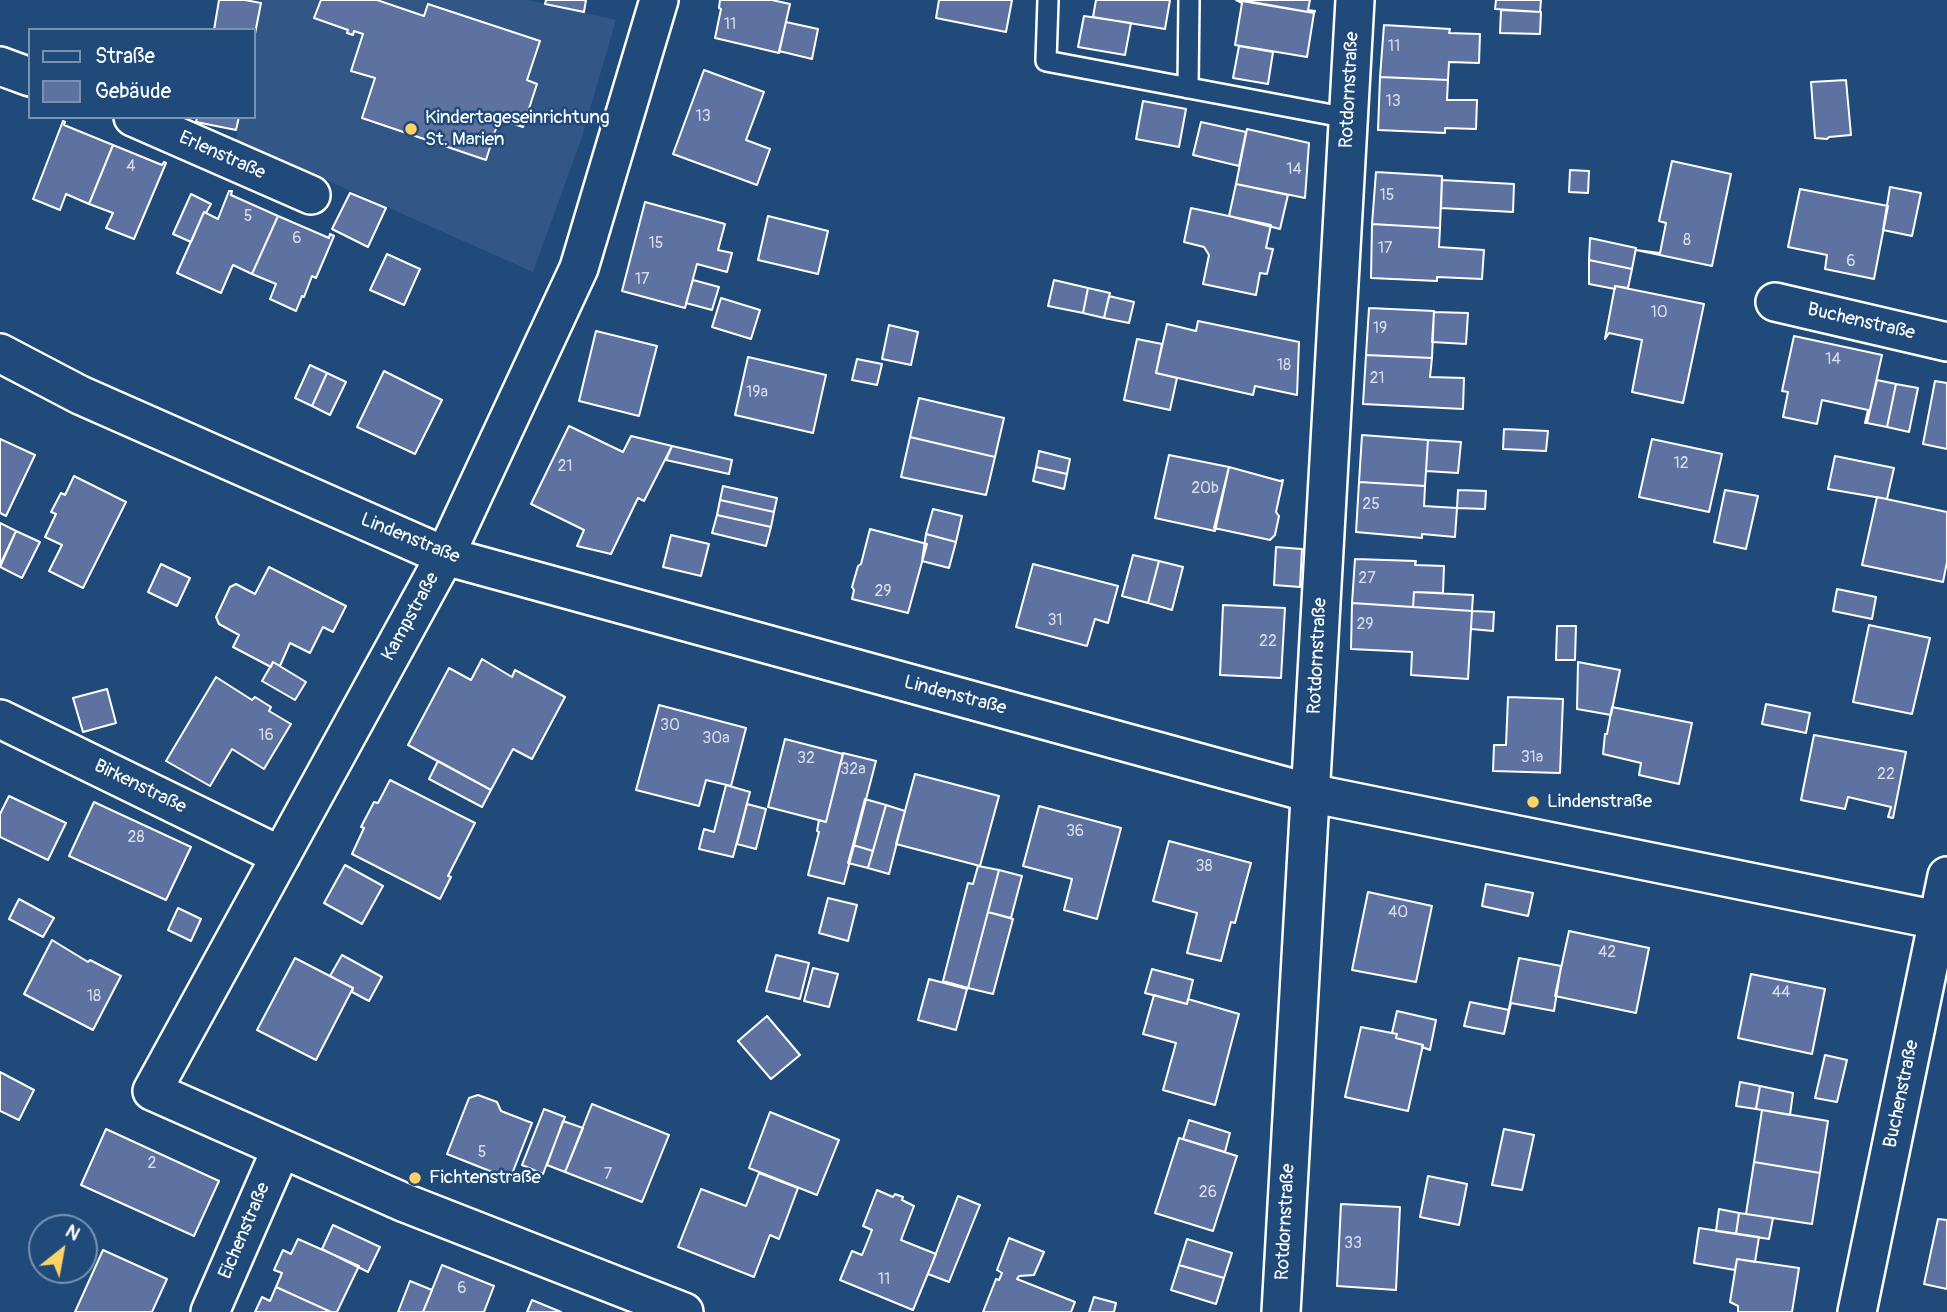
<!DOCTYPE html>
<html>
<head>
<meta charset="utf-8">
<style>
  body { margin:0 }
  #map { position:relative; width:1947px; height:1312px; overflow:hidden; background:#1f4a7a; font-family:Pangolin,sans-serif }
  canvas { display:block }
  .legend { position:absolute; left:28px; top:28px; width:228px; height:91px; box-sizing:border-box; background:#1f4a7a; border:2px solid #7992af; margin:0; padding:9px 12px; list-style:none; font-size:21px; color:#fff }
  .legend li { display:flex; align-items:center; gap:14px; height:35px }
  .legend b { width:35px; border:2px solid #7992af }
  .north { position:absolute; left:28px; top:1214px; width:70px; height:70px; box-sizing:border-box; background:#1f4a7a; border:2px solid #7992af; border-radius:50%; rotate:31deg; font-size:19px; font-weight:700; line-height:28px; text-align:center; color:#fff }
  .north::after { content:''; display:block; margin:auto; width:24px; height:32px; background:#ffd166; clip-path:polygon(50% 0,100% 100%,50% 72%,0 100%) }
</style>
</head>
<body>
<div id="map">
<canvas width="1947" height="1312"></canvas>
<ul class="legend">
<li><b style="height:9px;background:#1f4a7a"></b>Straße</li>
<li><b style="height:19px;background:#5e72a1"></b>Gebäude</li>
</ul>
<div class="north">N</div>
</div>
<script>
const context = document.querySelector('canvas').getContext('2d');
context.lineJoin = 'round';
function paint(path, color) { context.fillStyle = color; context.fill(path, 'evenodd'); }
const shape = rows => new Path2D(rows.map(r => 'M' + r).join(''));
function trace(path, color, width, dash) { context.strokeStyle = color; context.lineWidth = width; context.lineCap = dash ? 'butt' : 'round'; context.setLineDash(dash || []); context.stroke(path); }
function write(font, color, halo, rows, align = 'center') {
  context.font = font + ' Pangolin,sans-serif'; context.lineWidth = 5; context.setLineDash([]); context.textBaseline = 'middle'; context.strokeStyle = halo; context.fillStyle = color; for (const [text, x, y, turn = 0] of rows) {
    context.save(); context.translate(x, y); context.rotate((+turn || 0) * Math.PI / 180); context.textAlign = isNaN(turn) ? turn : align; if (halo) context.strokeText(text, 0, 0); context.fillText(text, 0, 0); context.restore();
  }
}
paint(shape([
  [261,0,528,0,616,20,581,140,533,272,236,140,240,117,254,117,254,45]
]), '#325686');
const building = shape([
  [219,0,245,0,261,3,254,39,254,30,214,30,219,0],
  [321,0,377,0,424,16,428,4,540,41,527,80,537,84,523,127,499,119,486,160,362,118,375,78,351,71,363,34,354,31,353,35,347,33,348,30,314,18,321,0],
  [546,0,586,0,584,12,545,4,546,0],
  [720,0,772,0,790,4,779,53,715,38,721,9,719,8,720,0],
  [939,0,1012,0,1006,32,936,18,939,0],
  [1096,0,1170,0,1165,29,1093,17,1096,0],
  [1236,0,1314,13,1307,57,1235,45,1242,3,1236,0],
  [1241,0,1310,0,1308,10,1315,11,1314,13,1241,0],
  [1496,0,1541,0,1540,12,1495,9,1496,0],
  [1501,10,1541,12,1540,34,1500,33,1501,10],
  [1084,16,1131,23,1125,55,1078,47,1084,16],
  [786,22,818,29,812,59,779,51,786,22],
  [1384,25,1450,29,1449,33,1480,34,1479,63,1449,62,1448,80,1380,77,1384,25],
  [1239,46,1273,52,1268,84,1233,78,1239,46],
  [704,70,764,92,746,140,770,149,757,185,673,154,704,70],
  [1380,77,1448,80,1447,100,1477,100,1476,129,1445,128,1445,133,1378,130,1380,77],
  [1846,80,1851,135,1829,137,1827,139,1815,138,1811,82,1846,80],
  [1143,101,1186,109,1179,147,1136,139,1143,101],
  [197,117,239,117,236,130,196,122,197,117],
  [63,121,65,122,64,125,113,145,89,204,66,194,60,210,33,199,63,121],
  [1201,122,1246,132,1239,166,1193,155,1201,122],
  [1247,129,1309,143,1305,198,1236,184,1247,129],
  [113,145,162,165,164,162,166,163,134,239,106,228,113,213,89,204,113,145],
  [1672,161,1731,174,1712,266,1636,250,1660,253,1666,223,1659,221,1672,161],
  [1570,170,1589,171,1588,193,1569,192,1570,170],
  [1376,172,1442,176,1440,228,1372,224,1376,172],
  [1442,180,1514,184,1513,212,1441,208,1442,180],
  [1236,184,1288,195,1280,229,1229,216,1236,184],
  [1890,187,1921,193,1912,236,1883,230,1890,187],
  [1800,189,1888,206,1874,279,1825,269,1827,255,1788,247,1800,189],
  [229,191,232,191,231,195,278,216,252,274,233,265,221,293,177,273,204,212,218,219,229,191],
  [350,193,386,208,368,247,332,229,350,193],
  [191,194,211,204,206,213,204,212,191,242,173,234,191,194],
  [645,202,725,224,718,250,732,253,727,272,697,264,685,308,622,291,645,202],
  [1191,208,1271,225,1266,248,1273,249,1267,274,1260,273,1256,295,1203,284,1209,255,1204,247,1184,242,1191,208],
  [278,216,329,238,330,234,334,236,316,278,312,276,304,297,302,296,296,311,270,299,276,284,252,274,278,216],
  [768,216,828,231,818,274,758,260,768,216],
  [1372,224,1440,228,1439,247,1484,250,1482,279,1437,277,1437,281,1371,278,1372,224],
  [1590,238,1636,248,1632,269,1589,260,1590,238],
  [387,254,420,269,404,305,370,290,387,254],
  [1589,260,1632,269,1628,288,1615,286,1615,289,1589,284,1589,260],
  [693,280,719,287,712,310,686,303,693,280],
  [1054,280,1088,288,1083,313,1048,306,1054,280],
  [1615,286,1704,304,1683,403,1632,392,1642,340,1609,333,1605,339,1615,286],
  [1088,288,1110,293,1104,318,1083,313,1088,288],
  [1109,296,1134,302,1129,323,1104,318,1109,296],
  [721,298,760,310,751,339,712,327,721,298],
  [1369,308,1434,311,1432,358,1366,355,1369,308],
  [1434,312,1468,313,1466,344,1432,342,1434,312],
  [1198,321,1299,342,1297,395,1255,386,1253,395,1156,373,1167,324,1196,331,1198,321],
  [889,325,918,332,911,365,882,359,889,325],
  [596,331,657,346,639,416,579,401,596,331],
  [1794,336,1882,355,1867,423,1865,423,1868,410,1822,400,1817,424,1783,417,1788,392,1782,391,1794,336],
  [1137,339,1162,344,1156,373,1177,378,1170,410,1124,400,1137,339],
  [1366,355,1432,358,1430,377,1464,378,1463,409,1363,404,1366,355],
  [748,357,826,375,813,433,735,415,748,357],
  [857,359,882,364,877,385,852,380,857,359],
  [310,365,327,373,312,406,295,398,310,365],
  [384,371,442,400,415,454,357,427,384,371],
  [327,373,346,382,330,415,312,406,327,373],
  [1877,380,1896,384,1887,427,1867,423,1877,380],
  [1935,381,1947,383,1947,449,1923,444,1935,381],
  [1896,384,1918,388,1909,432,1887,427,1896,384],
  [919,398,1004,418,995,457,910,437,919,398],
  [569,426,623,452,631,436,672,446,644,501,638,498,611,554,577,546,584,530,531,504,569,426],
  [1504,429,1548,431,1546,451,1503,449,1504,429],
  [1362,435,1428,440,1425,486,1359,482,1362,435],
  [910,437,995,457,986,495,901,477,910,437],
  [0,439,35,455,6,516,0,513,0,439],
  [1652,439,1722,454,1709,512,1639,497,1652,439],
  [1428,440,1461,442,1458,473,1426,471,1428,440],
  [672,446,732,460,729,474,666,460,672,446],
  [1039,451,1070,459,1067,474,1036,467,1039,451],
  [1169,455,1229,467,1215,531,1155,518,1169,455],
  [1835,456,1894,468,1887,499,1828,489,1835,456],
  [1036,467,1067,474,1064,489,1033,481,1036,467],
  [1229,467,1280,481,1283,480,1276,512,1279,516,1275,535,1270,540,1214,528,1229,467],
  [74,476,126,502,83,588,49,571,62,545,45,537,56,514,51,512,61,493,65,495,74,476],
  [1359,482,1425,486,1424,506,1457,508,1455,537,1422,534,1422,538,1356,532,1359,482],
  [723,486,777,498,774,512,720,500,723,486],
  [1458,490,1486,491,1485,509,1457,508,1458,490],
  [1725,490,1758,496,1746,549,1714,542,1725,490],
  [1877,497,1947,512,1947,562,1943,582,1862,565,1877,497],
  [720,500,774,512,771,527,717,515,720,500],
  [933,509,962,516,956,542,926,534,933,509],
  [717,515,771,527,766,546,712,533,717,515],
  [0,523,16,531,1,563,0,563,0,523],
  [870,529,927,544,908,613,852,599,854,590,852,587,858,566,861,564,870,529],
  [16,531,40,542,22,578,0,567,16,531],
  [926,534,956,542,949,568,922,561,926,534],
  [671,535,709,544,701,576,663,567,671,535],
  [1276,547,1302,549,1300,587,1274,585,1276,547],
  [1133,555,1159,561,1148,603,1122,596,1133,555],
  [1355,559,1416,561,1415,565,1444,566,1443,593,1414,592,1413,607,1352,603,1355,559],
  [1159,561,1183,567,1172,610,1148,603,1159,561],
  [161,564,190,578,177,606,148,592,161,564],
  [1033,564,1118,586,1108,623,1095,619,1087,646,1016,627,1033,564],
  [269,567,346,606,333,632,323,627,310,653,290,643,280,666,273,662,271,667,233,647,239,635,219,624,216,617,230,587,236,584,255,594,269,567],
  [1837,589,1876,597,1872,619,1833,611,1837,589],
  [1414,592,1473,595,1472,611,1413,607,1414,592],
  [1352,603,1472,611,1468,679,1411,675,1412,652,1351,649,1352,603],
  [1223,605,1285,608,1281,678,1220,675,1223,605],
  [1472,611,1494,612,1493,631,1471,629,1472,611],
  [1869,625,1930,638,1912,714,1853,702,1869,625],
  [1557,626,1576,626,1575,660,1556,660,1557,626],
  [482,659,512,677,515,670,565,697,532,759,513,749,491,790,408,745,449,668,471,680,482,659],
  [273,662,306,682,295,700,262,681,273,662],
  [1578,662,1620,670,1611,715,1577,709,1578,662],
  [216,677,252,700,255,697,271,707,269,711,291,724,264,769,232,749,210,786,166,761,216,677],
  [107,689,116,723,83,732,73,698,107,689],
  [1508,697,1563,699,1560,773,1493,771,1494,745,1506,745,1508,697],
  [1766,704,1810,713,1806,733,1762,724,1766,704],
  [659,705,746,728,731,786,706,780,699,806,636,790,659,705],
  [1612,707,1692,723,1679,784,1639,775,1641,763,1603,754,1605,734,1607,734,1612,707],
  [1814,735,1906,752,1893,818,1888,817,1891,807,1848,797,1845,809,1801,800,1814,735],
  [785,739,843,754,826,822,768,807,785,739],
  [843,753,876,761,844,884,808,875,819,832,817,831,819,820,826,822,843,753],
  [438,761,491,790,482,807,429,779,438,761],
  [915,774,999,796,980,866,896,844,915,774],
  [390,780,475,823,448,876,451,877,440,899,352,854,364,828,361,827,374,802,378,803,390,780],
  [726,785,750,792,733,857,699,849,704,829,714,832,726,785],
  [9,796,66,823,48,860,0,837,0,814,9,796],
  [865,799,886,805,873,851,853,845,865,799],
  [94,802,191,847,166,900,69,856,94,802],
  [747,804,766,809,756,849,737,844,747,804],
  [886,805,905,811,889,874,868,868,886,805],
  [1039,806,1121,828,1097,919,1064,910,1072,879,1023,866,1039,806],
  [1169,841,1251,863,1235,923,1231,922,1221,961,1187,953,1197,913,1153,901,1169,841],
  [853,845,873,851,868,868,848,863,853,845],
  [345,865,383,886,362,924,324,903,345,865],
  [978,866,999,870,968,988,943,981,968,883,973,884,978,866],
  [999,870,1022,876,1011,918,988,912,999,870],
  [1486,884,1533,893,1528,916,1482,906,1486,884],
  [1368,892,1432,906,1416,982,1352,970,1368,892],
  [828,898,857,905,848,941,819,933,828,898],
  [19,899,54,918,43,937,9,919,19,899],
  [178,908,201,919,191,941,168,930,178,908],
  [988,912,1013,919,993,994,968,988,988,912],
  [1569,931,1649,948,1636,1013,1555,996,1569,931],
  [52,940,88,962,90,960,121,976,93,1030,24,994,52,940],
  [342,955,382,977,369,1001,352,992,353,988,330,976,342,955],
  [776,955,809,963,800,999,766,991,776,955],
  [295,958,353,988,316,1060,257,1030,295,958],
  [1519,958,1561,966,1554,1011,1511,1003,1504,1034,1519,958],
  [813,968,838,974,829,1007,804,1001,813,968],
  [1152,969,1193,980,1187,1004,1145,993,1152,969],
  [1751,974,1825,989,1812,1054,1738,1038,1751,974],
  [929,979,967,989,956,1030,918,1020,929,979],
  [1154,995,1187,1004,1188,999,1239,1014,1215,1105,1163,1090,1176,1043,1143,1034,1154,995],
  [1470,1002,1509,1010,1504,1034,1464,1026,1470,1002],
  [1397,1011,1436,1020,1430,1050,1422,1047,1423,1045,1396,1038,1397,1034,1392,1033,1397,1011],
  [767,1016,800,1055,771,1079,738,1041,767,1016],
  [1361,1027,1397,1034,1396,1038,1423,1045,1408,1111,1345,1097,1361,1027],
  [1825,1055,1847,1060,1837,1102,1815,1098,1825,1055],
  [0,1072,34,1090,19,1120,0,1111,0,1072],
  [1740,1082,1760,1086,1756,1109,1736,1106,1740,1082],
  [1760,1086,1793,1093,1790,1115,1756,1109,1760,1086],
  [478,1095,497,1102,501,1111,532,1123,510,1179,447,1154,469,1098,478,1095],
  [592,1104,669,1135,642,1202,565,1172,592,1104],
  [544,1109,565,1117,543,1174,522,1165,544,1109],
  [1762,1110,1828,1121,1820,1173,1754,1162,1762,1110],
  [770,1112,839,1140,817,1195,749,1168,770,1112],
  [1189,1120,1230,1133,1225,1152,1183,1139,1189,1120],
  [563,1121,583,1128,565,1172,547,1165,563,1121],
  [106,1129,219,1181,194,1236,81,1185,106,1129],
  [1504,1129,1534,1135,1522,1190,1492,1185,1504,1129],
  [1179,1138,1237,1156,1213,1231,1155,1213,1179,1138],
  [1754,1162,1820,1173,1812,1224,1746,1214,1754,1162],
  [759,1173,798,1188,779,1239,770,1235,754,1277,678,1247,701,1189,746,1206,759,1173],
  [1428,1176,1467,1184,1459,1225,1420,1217,1428,1176],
  [877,1190,893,1197,895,1194,903,1197,902,1200,914,1206,901,1240,936,1254,913,1310,840,1280,852,1251,862,1255,872,1230,863,1226,877,1190],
  [958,1196,980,1205,949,1282,928,1274,958,1196],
  [1341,1204,1400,1207,1396,1290,1337,1286,1341,1204],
  [1719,1209,1739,1213,1736,1234,1716,1231,1719,1209],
  [1739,1213,1773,1218,1769,1239,1736,1234,1739,1213],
  [1938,1219,1947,1220,1947,1289,1924,1284,1938,1219],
  [333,1225,380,1247,368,1272,322,1249,333,1225],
  [1699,1228,1759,1237,1755,1262,1737,1259,1735,1270,1694,1263,1699,1228],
  [1009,1238,1044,1252,1034,1275,1019,1276,1017,1279,1075,1302,1071,1312,983,1312,996,1279,999,1280,1002,1273,997,1270,1009,1238],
  [298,1239,359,1266,337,1312,331,1312,276,1287,282,1273,274,1270,283,1250,291,1254,298,1239],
  [1187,1239,1232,1253,1224,1278,1179,1265,1187,1239],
  [103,1250,167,1279,152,1312,75,1312,103,1250],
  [1737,1259,1799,1268,1792,1312,1738,1312,1738,1306,1730,1302,1737,1259],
  [442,1265,494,1286,484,1312,423,1312,442,1265],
  [1179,1265,1224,1278,1216,1304,1171,1290,1179,1265],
  [410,1281,432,1290,423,1312,398,1312,410,1281],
  [276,1287,331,1312,255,1312,262,1297,270,1301,276,1287],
  [1094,1297,1116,1303,1114,1312,1089,1312,1094,1297],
  [532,1300,561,1312,527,1312,532,1300]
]);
paint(building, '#5e72a1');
trace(building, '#fff', 2);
const service = shape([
  [1048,0,1046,61,1348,118],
  [1188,88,1189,0]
]);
const minor = shape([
  [659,0,579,268,445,556,152,1091,405,1203,684,1312],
  [0,66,30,77],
  [133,117,311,195],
  [1775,302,1947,342],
  [0,353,80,395,445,556,1310,793,1947,922],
  [0,719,281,856],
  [210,1312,281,1149],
  [1281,1312,1355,0],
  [1857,1312,1947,876]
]);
trace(service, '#fff', 24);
trace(minor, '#fff', 42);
trace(service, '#1f4a7a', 19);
trace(minor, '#1f4a7a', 37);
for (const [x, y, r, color] of [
  [411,129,7,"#ffd166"],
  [1533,802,7,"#ffd166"],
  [415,1178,7,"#ffd166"]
]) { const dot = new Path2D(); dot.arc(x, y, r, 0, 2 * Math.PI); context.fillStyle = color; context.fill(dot); trace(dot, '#1f4a7a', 2.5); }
write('16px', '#d7dce8', null, [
  ["11",730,25],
  ["11",1394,47],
  ["13",1393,102],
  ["13",703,117],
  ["4",131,167],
  ["14",1294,170],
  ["15",1387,196],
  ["5",248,217],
  ["6",297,239],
  ["8",1687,241],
  ["15",656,244],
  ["17",1385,249],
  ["6",1851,262],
  ["17",642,280],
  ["10",1659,313],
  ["19",1380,329],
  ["14",1833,360],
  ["18",1284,366],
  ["21",1377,379],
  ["19a",757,393],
  ["12",1681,464],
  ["21",565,467],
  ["20b",1205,489],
  ["25",1371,505],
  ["27",1367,579],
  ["29",883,592],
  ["31",1055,621],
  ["29",1365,625],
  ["22",1268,642],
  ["30",670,726],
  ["16",266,736],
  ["30a",716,739],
  ["31a",1532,758],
  ["32",806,759],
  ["32a",853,770],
  ["22",1886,775],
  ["36",1075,832],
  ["28",136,838],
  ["38",1204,867],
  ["40",1398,913],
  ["42",1607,953],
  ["44",1781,993],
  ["18",94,997],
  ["5",482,1153],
  ["2",152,1164],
  ["7",608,1175],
  ["26",1208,1193],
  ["33",1353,1244],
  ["11",884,1280],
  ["6",462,1289]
]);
write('19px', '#fff', '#1f4a7a', [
  ["Rotdornstraße",1350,90,-87],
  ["Erlenstraße",222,156,24],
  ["Buchenstraße",1861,322,13],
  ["Lindenstraße",410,539,22],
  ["Kampstraße",411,617,-61],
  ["Rotdornstraße",1318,656,-87],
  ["Lindenstraße",955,696,15],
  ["Birkenstraße",140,787,26],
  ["Buchenstraße",1902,1094,-78],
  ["Rotdornstraße",1286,1222,-87],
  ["Eichenstraße",245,1231,-67]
]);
write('19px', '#fff', '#1f4a7a', [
  ["Kindertageseinrichtung",425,118],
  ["St. Marien",425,140],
  ["Lindenstraße",1547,802],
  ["Fichtenstraße",429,1178]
], 'left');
</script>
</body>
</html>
